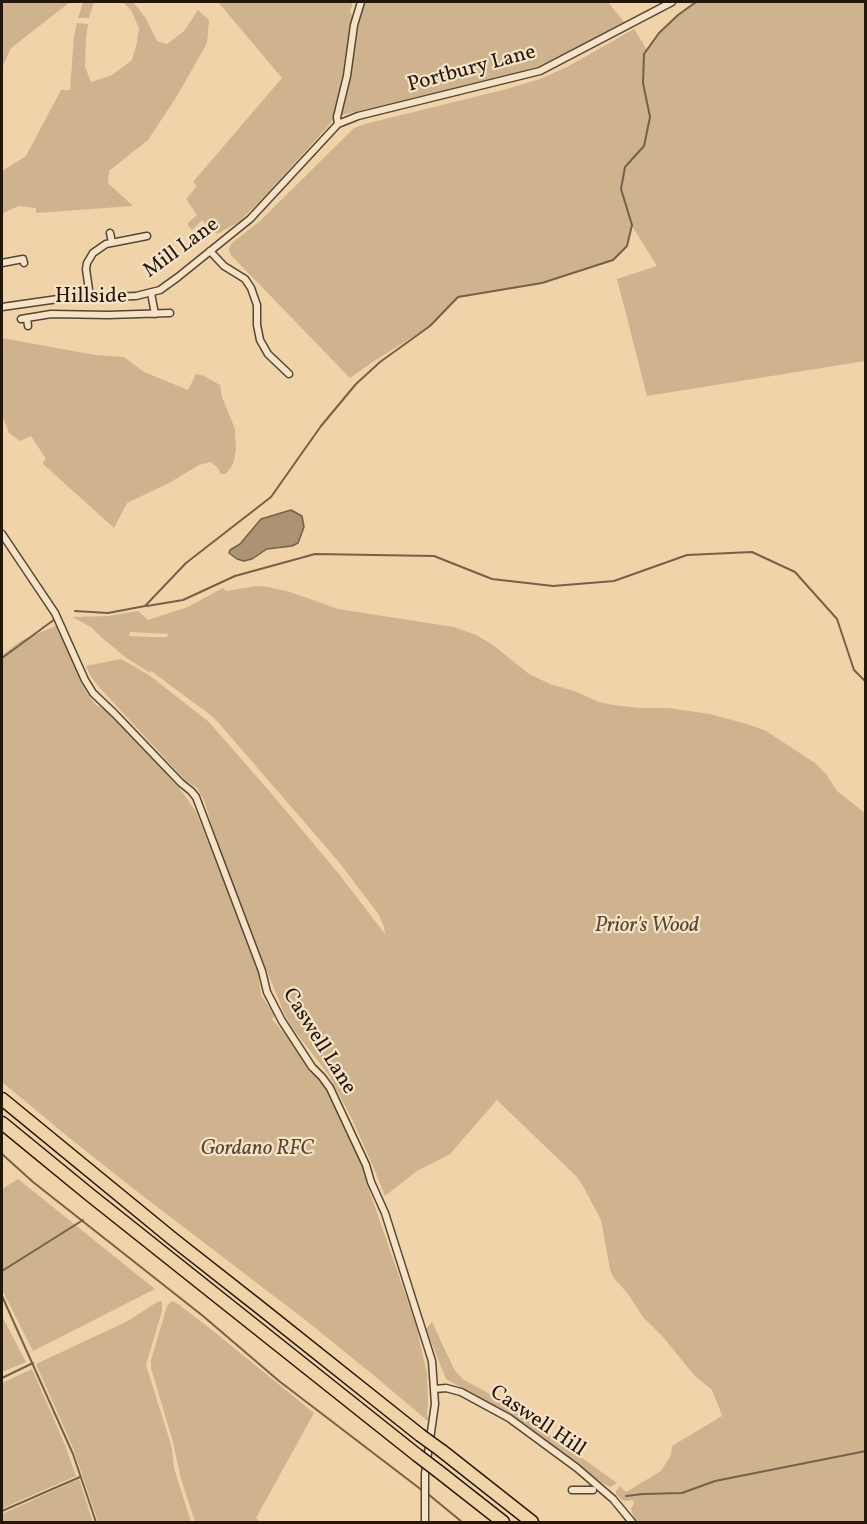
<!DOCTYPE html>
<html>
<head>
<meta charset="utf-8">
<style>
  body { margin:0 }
  #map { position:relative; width:867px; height:1524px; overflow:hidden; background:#f1d3a9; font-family:Vollkorn,serif }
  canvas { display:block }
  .frame { position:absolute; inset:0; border:3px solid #23170b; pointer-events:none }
</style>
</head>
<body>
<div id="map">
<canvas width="867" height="1524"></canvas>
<div class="frame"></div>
</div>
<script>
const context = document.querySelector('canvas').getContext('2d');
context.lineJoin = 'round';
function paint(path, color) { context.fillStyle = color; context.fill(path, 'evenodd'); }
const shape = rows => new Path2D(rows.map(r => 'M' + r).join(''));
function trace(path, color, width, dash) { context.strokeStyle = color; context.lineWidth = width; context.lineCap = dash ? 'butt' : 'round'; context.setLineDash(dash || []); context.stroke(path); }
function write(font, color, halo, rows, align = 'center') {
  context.font = font + ' Vollkorn,serif'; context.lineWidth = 4.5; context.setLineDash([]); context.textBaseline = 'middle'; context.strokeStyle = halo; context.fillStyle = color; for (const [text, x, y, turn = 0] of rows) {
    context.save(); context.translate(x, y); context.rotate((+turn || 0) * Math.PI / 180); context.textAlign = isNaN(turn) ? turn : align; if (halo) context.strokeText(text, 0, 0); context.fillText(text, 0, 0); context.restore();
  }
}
paint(shape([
  [2,2,70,2,11,48,2,68],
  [83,2,94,2,89,18,78,18],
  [123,2,133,2,145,17,157,41,167,44,184,31,198,10,209,20,207,43,177,96,148,140,109,171,108,183,133,206,36,213,36,208,19,206,7,211,2,215,2,171,26,156,61,90,70,90,74,36,77,23,88,24,86,37,85,67,91,82,112,75,132,60,137,43,139,28,131,10],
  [218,2,353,2,350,12,358,23,364,2,608,2,624,22,547,64,512,74,334,117,331,123,265,196,239,222,217,234,202,220,192,230,187,224,197,215,186,199,197,186,193,182,282,78],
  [696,2,865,2,865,361,647,396,617,279,657,266,632,226,627,246,613,260,542,283,458,297,430,326,371,363,350,378,230,254,229,248,232,243,260,221,354,128,365,124,507,89,540,79,567,67,634,29,647,50,659,33,678,15],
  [2,338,95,355,124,357,144,372,188,390,196,374,204,376,220,385,222,397,235,429,236,450,233,464,226,474,221,474,218,468,211,462,199,465,169,483,127,503,114,528,42,463,46,459,31,436,20,441,9,433,2,415],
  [257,586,269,587,290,592,338,609,454,627,476,635,493,645,529,674,550,684,574,691,599,702,613,705,640,708,668,708,710,714,750,725,766,731,815,763,826,774,837,791,865,813,865,1522,637,1522,632,1513,631,1509,634,1503,632,1500,626,1501,622,1500,616,1494,616,1491,620,1486,626,1492,661,1471,671,1455,672,1446,722,1416,720,1410,712,1390,694,1375,663,1337,643,1317,628,1294,613,1277,610,1269,601,1220,583,1186,577,1177,497,1100,450,1154,417,1171,385,1196,375,1171,352,1119,328,1074,291,1026,284,1013,245,917,215,836,204,800,197,788,186,781,99,687,90,675,86,666,121,659,149,675,209,722,271,793,339,874,385,934,384,927,379,915,338,861,217,721,208,713,151,671,150,673,125,657,101,637,91,627,72,617,108,616,138,611,148,620,188,607,223,588,226,591],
  [130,632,168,634,167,637,149,637,129,636],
  [58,625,79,670,81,682,86,692,96,705,111,713,148,753,183,793,196,812,259,969,259,979,261,995,275,1016,272,1019,295,1046,309,1071,322,1083,338,1112,358,1154,366,1181,416,1325,427,1374,428,1404,427,1413,429,1422,371,1373,304,1319,139,1193,67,1136,2,1082,2,655,22,640],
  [18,1179,155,1289,33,1351,2,1290,2,1189],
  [162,1301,162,1311,146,1365,169,1438,172,1449,174,1468,191,1522,98,1522,73,1448,36,1364,128,1321,157,1302],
  [172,1301,178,1304,212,1330,314,1413,256,1518,260,1522,195,1522,181,1479,172,1439,151,1368,151,1360,167,1306],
  [2,1316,26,1362,2,1372],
  [432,1322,454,1369,458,1374,464,1380,492,1395,515,1410,617,1483,610,1487,601,1482,501,1410,446,1379,426,1329],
  [32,1369,65,1445,76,1476,3,1508,2,1504,2,1383],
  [79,1479,93,1522,2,1522,2,1514]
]), '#ceb38e');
const water = shape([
  [291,510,302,516,304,527,298,543,292,546,267,549,252,559,244,561,237,559,229,553,230,550,240,544,261,519,291,510]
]);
paint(water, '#ab9373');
trace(water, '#756149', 1.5);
trace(shape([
  [147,606,183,600,235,576,315,554,434,556,492,579,553,586,614,581,687,555,752,552,795,572,837,619,854,670,866,682],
  [75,611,108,613,145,606,186,563,271,497,321,426,356,384,380,362,430,326,458,297,542,283,613,260,627,246,632,225,621,189,625,167,644,146,650,117,643,83,644,54,659,33,678,15,696,2],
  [2,658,55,619],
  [2,1154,33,1182,203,1316,279,1381,423,1491],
  [2,1271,83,1220],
  [2,1296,73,1454,96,1522],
  [2,1378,33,1363],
  [428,1494,462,1522],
  [626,1496,643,1494,682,1493,715,1481,866,1451],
  [2,1511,80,1477]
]), '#756149', 2);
const street = shape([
  [338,124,337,117,347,76,354,25,361,2],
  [110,233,112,242],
  [210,251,224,266,245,279,251,288,257,305,257,325,260,340,268,354,289,374],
  [2,263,23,259,24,263],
  [151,293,155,314],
  [90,297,86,269,87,263,93,253,106,244,147,236],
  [2,307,65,298,136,296,160,290,178,277,250,219,338,124,358,116,540,71,672,2],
  [27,318,51,314,108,315,170,313],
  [21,319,27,318,28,326],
  [2,534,55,613,85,680,93,693,115,714,181,783,191,791,196,797,262,971,267,992,282,1021,312,1067,322,1077,330,1088,366,1165,371,1182,385,1213,432,1361,435,1404,425,1474,425,1522],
  [435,1389,446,1388,461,1392,509,1418,577,1468,613,1499,632,1522],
  [572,1490,593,1490]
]);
const highway = shape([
  [2,1099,174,1240,258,1306,420,1435],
  [2,1123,90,1195,417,1455],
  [442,1451,532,1522],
  [438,1471,503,1522]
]);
trace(street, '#564632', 9);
trace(highway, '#23170b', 15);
trace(street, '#f6e2c7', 6);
trace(highway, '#f1d3a9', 12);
const highwayBridge = shape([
  [420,1435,442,1451],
  [417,1455,438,1471]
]);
trace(highwayBridge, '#23170b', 15, []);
trace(highwayBridge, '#f1d3a9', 12);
write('21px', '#23170b', '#f6e2c7', [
  ["Portbury Lane",472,70,-15],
  ["Mill Lane",182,249,-36],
  ["Hillside",91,298],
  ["Caswell Lane",318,1042,58],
  ["Caswell Hill",537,1422,34]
]);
write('italic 21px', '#564632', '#f6e2c7', [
  ["Prior's Wood",647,927],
  ["Gordano RFC",257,1150]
]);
</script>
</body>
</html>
